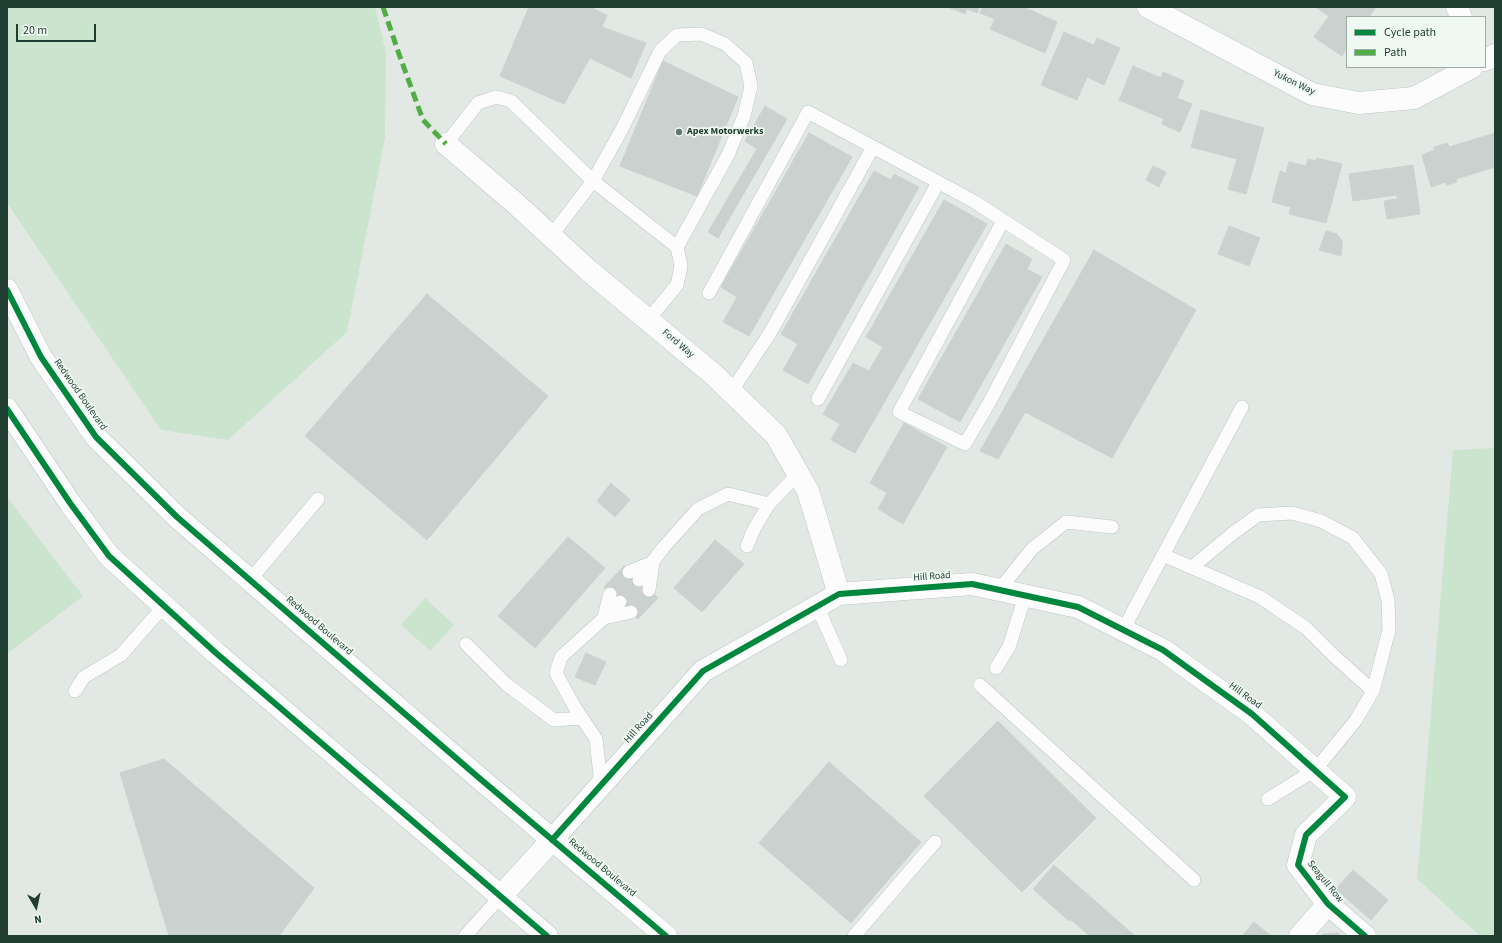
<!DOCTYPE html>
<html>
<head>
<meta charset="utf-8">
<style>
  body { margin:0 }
  #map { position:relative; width:1502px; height:943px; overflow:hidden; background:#e2e9e5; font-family:"Source Sans 3",sans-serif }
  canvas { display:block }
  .frame { position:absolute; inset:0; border:8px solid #1f3d31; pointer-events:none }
  .legend { position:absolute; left:1346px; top:16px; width:140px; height:52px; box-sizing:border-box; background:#f0f8f3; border:1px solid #9cada5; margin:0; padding:5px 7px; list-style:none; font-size:12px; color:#1f3d31 }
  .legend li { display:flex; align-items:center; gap:8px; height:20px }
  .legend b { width:20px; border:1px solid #9cada5 }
  .north { position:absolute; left:16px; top:887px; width:40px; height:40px; -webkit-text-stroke:3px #f0f8f3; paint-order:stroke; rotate:171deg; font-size:11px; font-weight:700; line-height:16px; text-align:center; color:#1f3d31 }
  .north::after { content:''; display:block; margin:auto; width:14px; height:18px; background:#1f3d31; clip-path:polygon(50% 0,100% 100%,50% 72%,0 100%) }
  .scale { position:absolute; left:16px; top:24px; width:80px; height:18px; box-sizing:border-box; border:2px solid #1f3d31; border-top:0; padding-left:5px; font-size:12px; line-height:14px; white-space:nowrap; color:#1f3d31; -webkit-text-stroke:3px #f0f8f3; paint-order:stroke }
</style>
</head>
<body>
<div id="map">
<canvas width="1502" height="943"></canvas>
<div class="frame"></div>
<ul class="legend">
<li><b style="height:5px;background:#00873e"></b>Cycle path</li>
<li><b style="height:5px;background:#52ad45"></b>Path</li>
</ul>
<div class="north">N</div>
<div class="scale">20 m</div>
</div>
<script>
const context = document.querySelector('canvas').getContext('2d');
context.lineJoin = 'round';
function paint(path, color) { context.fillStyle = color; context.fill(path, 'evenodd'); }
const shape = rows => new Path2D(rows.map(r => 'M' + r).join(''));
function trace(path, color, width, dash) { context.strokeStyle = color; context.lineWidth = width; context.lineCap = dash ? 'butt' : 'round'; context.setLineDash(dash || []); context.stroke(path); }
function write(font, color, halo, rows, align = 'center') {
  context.font = font + ' "Source Sans 3",sans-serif'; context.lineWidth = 3.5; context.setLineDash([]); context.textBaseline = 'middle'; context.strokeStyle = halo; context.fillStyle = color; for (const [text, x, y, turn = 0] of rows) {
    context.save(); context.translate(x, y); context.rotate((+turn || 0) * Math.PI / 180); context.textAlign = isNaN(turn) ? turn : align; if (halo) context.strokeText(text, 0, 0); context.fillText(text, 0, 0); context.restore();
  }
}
paint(shape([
  [7,7,375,7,386,53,385,138,347,332,228,440,161,430,7,203],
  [1495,448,1495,936,1480,936,1417,879,1453,450],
  [7,497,83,596,7,654],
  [425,598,454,625,430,651,401,625]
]), '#cae4ce');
const building = shape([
  [529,7,590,7,607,15,602,27,646,43,631,78,590,58,564,104,500,76,529,7],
  [948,7,979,7,977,13,967,9,965,14,948,7],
  [983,7,1023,7,1057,22,1045,53,990,29,995,19,980,13,983,7],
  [1315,7,1376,7,1369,17,1347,17,1347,49,1342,56,1314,37,1329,16,1315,7],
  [1064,32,1094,45,1097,38,1120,48,1104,85,1087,77,1077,100,1041,85,1064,32],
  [663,61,738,97,697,196,620,166,663,61],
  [1133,66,1161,78,1163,72,1184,81,1177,98,1192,104,1180,132,1162,124,1164,119,1119,100,1133,66],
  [765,106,787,119,718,238,708,232,757,149,745,141,765,106],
  [1201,110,1264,128,1246,194,1228,189,1237,159,1191,147,1201,110],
  [809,133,852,157,749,336,723,322,737,297,721,287,809,133],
  [1495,133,1495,167,1456,179,1457,182,1447,185,1446,182,1431,187,1422,155,1435,150,1434,147,1448,143,1449,147,1495,133],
  [1317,158,1342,164,1326,223,1289,214,1291,207,1272,202,1280,171,1286,173,1289,162,1306,166,1308,159,1316,161,1317,158],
  [1413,165,1420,214,1387,219,1384,201,1397,199,1397,195,1353,201,1349,174,1413,165],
  [1153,166,1166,172,1159,187,1146,180,1153,166],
  [874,171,891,180,894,174,919,187,808,384,783,370,798,344,781,334,874,171],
  [944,200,987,224,855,453,831,440,840,424,823,414,853,363,869,371,883,347,866,337,944,200],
  [1229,226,1260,238,1249,266,1218,254,1229,226],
  [1326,231,1337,234,1342,241,1342,247,1341,256,1319,250,1326,231],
  [1006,244,1032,259,1027,269,1042,277,960,422,918,399,1006,244],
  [1094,250,1196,310,1112,458,1025,412,998,459,980,451,1094,250],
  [427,294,548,396,427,540,305,436,427,294],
  [904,423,947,447,903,524,878,509,887,493,870,483,904,423],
  [611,483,630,500,615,517,597,501,611,483],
  [568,537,605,568,535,648,498,616,568,537],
  [715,540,744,564,702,612,674,588,715,540],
  [624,566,658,598,638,619,604,587,624,566],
  [586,653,606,662,595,685,575,677,586,653],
  [998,721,1096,818,1022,892,924,796,998,721],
  [164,759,314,888,279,936,169,936,120,773,164,759],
  [829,762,921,842,851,923,759,843,829,762],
  [1054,865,1135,936,1090,936,1070,919,1069,921,1033,889,1054,865],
  [1353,870,1388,900,1371,920,1336,889,1353,870],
  [1254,922,1271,936,1242,936,1254,922],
  [1338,933,1341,936,1321,936,1323,934,1338,933]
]);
paint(building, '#cad1ce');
trace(building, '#cbd2ce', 1);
const service = shape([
  [446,144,478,103,496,97,511,101,593,181,677,247,681,266,677,285,648,320],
  [551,236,593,181,622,129,660,51,677,35,701,34,725,44,746,63,751,86,744,116,728,155,677,247],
  [709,293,808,112,873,147],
  [731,392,770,333,873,147,975,202,1064,260,989,403,965,444,899,412,1003,221],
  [818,399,938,183],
  [747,546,754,529,769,504,798,474],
  [1163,555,1260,597,1306,628,1332,654,1373,691],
  [1192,567,1232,534,1258,515,1292,513,1321,521,1353,538,1381,574,1388,600,1389,630,1373,691,1356,720,1315,770,1268,799],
  [629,572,651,563],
  [250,580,318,499],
  [639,580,663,548,698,509,728,494,769,504],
  [649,590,653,562],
  [999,590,1032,549,1066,522,1112,527],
  [817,606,841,660],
  [604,617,610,594],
  [604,618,631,612],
  [1123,630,1242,407],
  [466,644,506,684,554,720,582,718],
  [996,668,1009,647,1025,596],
  [980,685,1194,880],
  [75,691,84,677,121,655,164,606],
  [601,785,596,739,574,706,556,673,561,657,604,618,620,602],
  [465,936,501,896],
  [854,936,935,842]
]);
const minor = shape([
  [1148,7,1312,94,1359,103,1414,98,1472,67],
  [1457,7,1461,17],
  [1485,60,1495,55],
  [446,144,515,203,588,270,713,374,776,435,808,491,839,594],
  [552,840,703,671,839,594,972,584,1078,607,1163,650,1252,714,1345,797,1306,835,1298,865,1328,904,1365,936],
  [1300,936,1328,904]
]);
const secondary = shape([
  [7,290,41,357,96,437,177,517,478,777,666,936],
  [7,409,70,503,109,556,216,653,547,936],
  [501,896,552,840]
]);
trace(service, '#bfc6c2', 14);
trace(minor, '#bfc6c2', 23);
trace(secondary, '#bec6c2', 23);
trace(service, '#fbfcfb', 13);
trace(minor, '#fbfcfb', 22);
trace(secondary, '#fbfcfb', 22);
trace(shape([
  [383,7,399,54,423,120,446,144]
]), '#52ad45', 5, [10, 5]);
trace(shape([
  [7,290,41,357,96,437,177,517,478,777,666,936],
  [7,409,70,503,109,556,216,653,547,936],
  [552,840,703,671,839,594,972,584,1078,607,1163,650,1252,714,1345,797,1306,835,1298,865,1328,904,1365,936]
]), '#00873e', 6);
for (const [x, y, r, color] of [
  [679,132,4,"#637970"]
]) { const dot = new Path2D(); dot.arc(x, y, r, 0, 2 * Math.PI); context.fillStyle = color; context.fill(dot); trace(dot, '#f0f8f3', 1.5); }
write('10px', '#1f3d31', '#f0f8f3', [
  ["Yukon Way",1294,83,26],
  ["Ford Way",678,344,40],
  ["Redwood Boulevard",80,395,55],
  ["Hill Road",932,577,-4],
  ["Redwood Boulevard",319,626,41],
  ["Hill Road",1245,696,36],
  ["Hill Road",639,728,-48],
  ["Redwood Boulevard",602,868,40],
  ["Seagull Row",1325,882,51]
]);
write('bold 10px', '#1f3d31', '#f0f8f3', [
  ["Apex Motorwerks",687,132]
], 'left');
</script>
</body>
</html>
